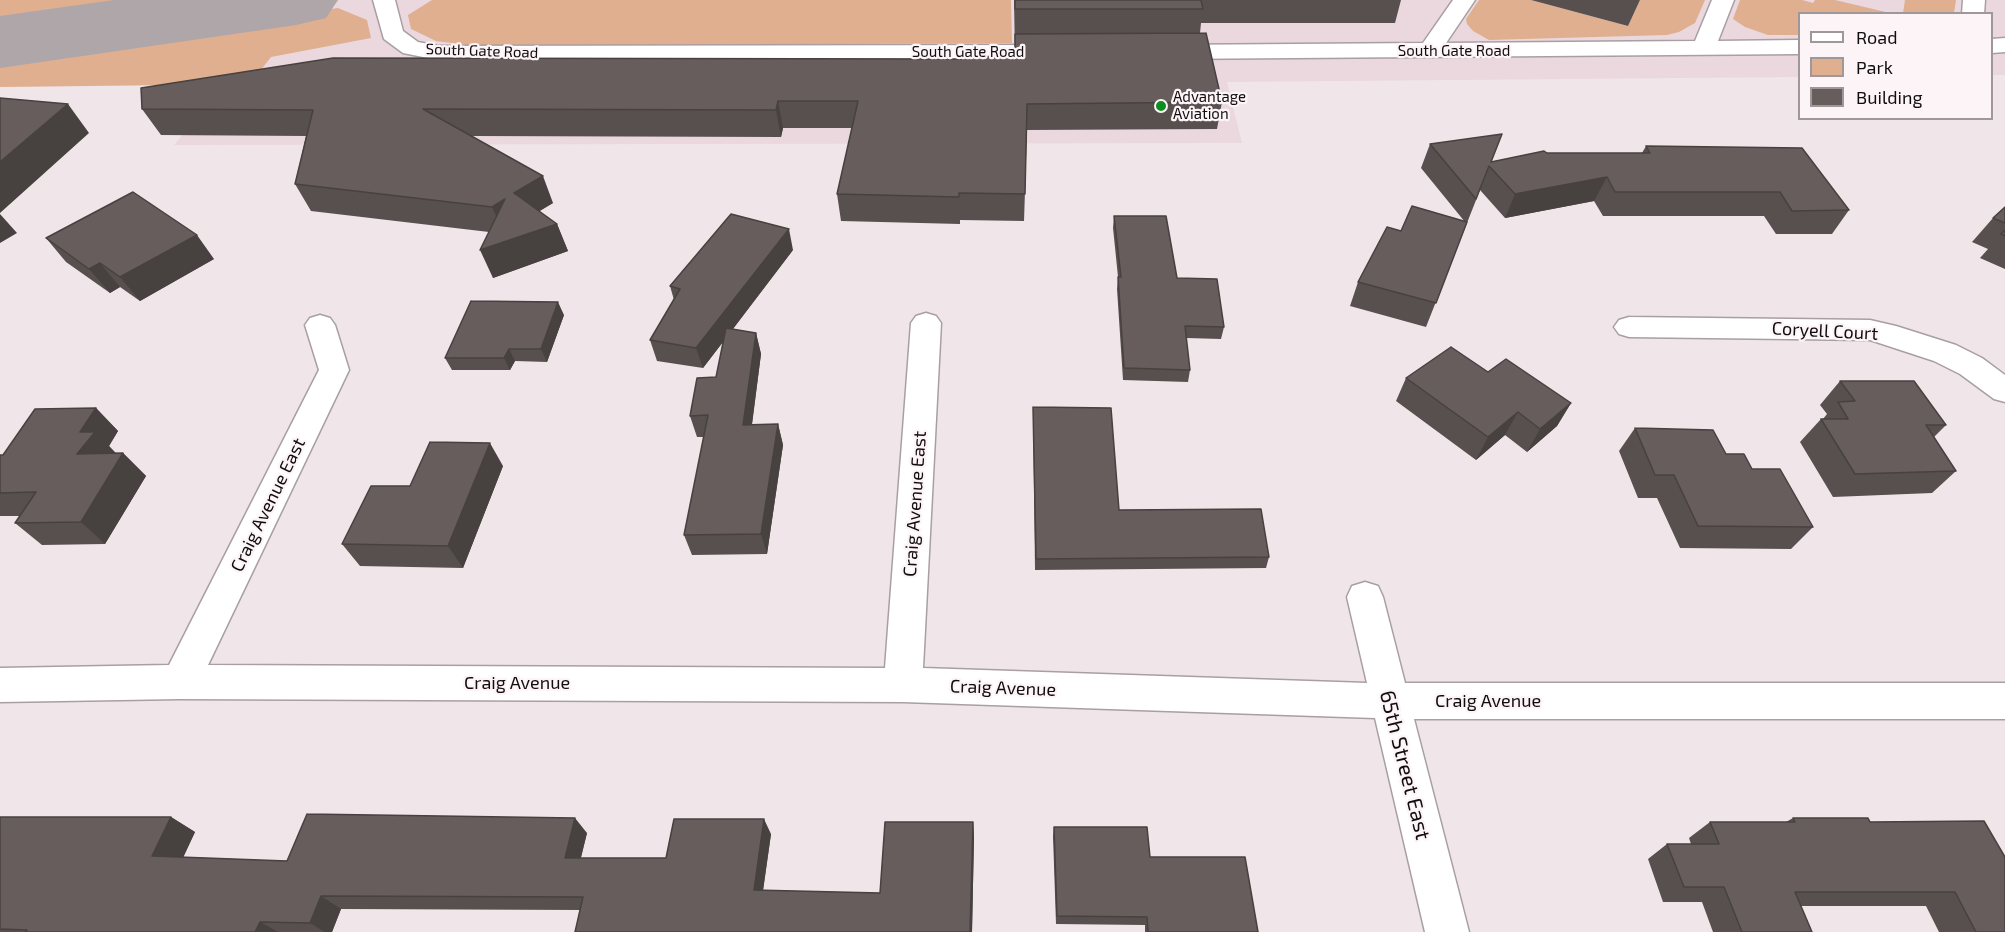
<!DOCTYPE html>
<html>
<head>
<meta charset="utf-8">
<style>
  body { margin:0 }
  #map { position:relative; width:2005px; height:932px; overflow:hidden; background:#f0e6ea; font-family:"Exo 2",sans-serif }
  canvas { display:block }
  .legend { position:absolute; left:1798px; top:12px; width:195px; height:108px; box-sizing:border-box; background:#fdf4f7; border:2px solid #9e989a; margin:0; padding:8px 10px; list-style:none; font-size:18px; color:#100d0e }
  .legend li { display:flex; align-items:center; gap:12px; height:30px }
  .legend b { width:30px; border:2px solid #9e989a }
</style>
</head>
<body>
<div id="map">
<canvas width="2005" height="932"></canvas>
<ul class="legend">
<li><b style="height:8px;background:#fff"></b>Road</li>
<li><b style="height:16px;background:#dfaf90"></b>Park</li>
<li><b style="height:16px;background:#665d5c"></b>Building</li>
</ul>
</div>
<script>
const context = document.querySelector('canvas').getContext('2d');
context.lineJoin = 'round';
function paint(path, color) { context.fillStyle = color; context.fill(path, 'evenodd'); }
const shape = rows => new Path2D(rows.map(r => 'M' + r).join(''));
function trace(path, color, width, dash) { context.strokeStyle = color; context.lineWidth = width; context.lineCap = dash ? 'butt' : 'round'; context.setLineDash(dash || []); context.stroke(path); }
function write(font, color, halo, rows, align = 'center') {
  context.font = font + ' "Exo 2",sans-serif'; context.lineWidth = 4.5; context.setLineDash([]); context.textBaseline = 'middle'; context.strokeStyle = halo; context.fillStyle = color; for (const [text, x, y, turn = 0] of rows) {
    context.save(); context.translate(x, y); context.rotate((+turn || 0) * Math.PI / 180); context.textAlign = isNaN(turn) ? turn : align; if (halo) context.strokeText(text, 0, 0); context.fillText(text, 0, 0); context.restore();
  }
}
paint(shape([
  [0,0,2005,0,2005,75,1992,75,1992,14,1800,14,1799,77,1227,82,1242,143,174,145,223,85,0,87]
]), '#ead8de');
paint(shape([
  [0,0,178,0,0,25],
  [432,0,1011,0,1012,43,474,46,436,41,411,29,408,15],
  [1479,0,1531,0,1628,26,1640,0,1705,0,1695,23,1679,32,1667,35,1489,40,1473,31,1467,24,1466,19],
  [1740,0,1802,0,1813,3,1815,0,1835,0,1890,13,1800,14,1799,35,1768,35,1745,27,1733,19],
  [1905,0,1956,0,1954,13,1903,13],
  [338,8,367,20,371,38,271,57,250,84,0,87,0,59]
]), '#dfaf90');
paint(shape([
  [114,0,338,0,326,18,296,25,0,68,0,16,114,0]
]), '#aea6a9');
const minor = shape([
  [373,0,395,0,403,31,418,42,438,46,1058,45,1066,47,1069,52,1066,57,1058,59,438,60,403,53,384,39,373,0],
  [1453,0,1475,0,1446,43,1695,41,1712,0,1734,0,1718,41,1800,40,1800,54,1167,59,1159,57,1156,52,1159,47,1167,45,1423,43,1453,0],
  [1963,0,1985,0,1984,14,1962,14,1963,0],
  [2005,38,2005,52,1992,53,1992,39,2005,38],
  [926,313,936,316,941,323,923,668,1367,683,1347,597,1352,586,1365,582,1378,586,1383,597,1405,683,2005,683,2005,719,1414,719,1469,932,1425,932,1375,718,903,702,180,699,0,702,0,668,169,665,319,370,305,325,310,318,320,315,330,318,335,325,349,370,208,665,885,668,911,323,916,316,926,313],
  [1629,317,1870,320,1896,326,1956,345,1982,358,2005,375,2005,402,1994,399,1960,374,1934,361,1870,340,1629,337,1619,334,1614,327,1619,320,1629,317]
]);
trace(minor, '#a89fa2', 3);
paint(minor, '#fff');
paint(shape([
  [1014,0,1401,0,1395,23,1201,23,1200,33,1222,102,1217,129,1027,130,1024,221,960,220,960,224,841,221,837,194,852,128,783,128,781,137,472,136,553,203,539,211,557,224,568,251,493,278,489,232,311,211,295,184,306,136,161,135,142,109,962,59,1015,57],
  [1531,0,1640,0,1628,26],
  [1430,144,1491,162,1547,153,1642,153,1646,146,1849,210,1832,234,1776,234,1764,216,1603,216,1594,201,1505,218,1480,190,1426,327,1350,306,1358,282,1401,231,1465,222,1421,168],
  [2005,207,2005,269,1980,258,1988,249,1972,242,1993,218],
  [1114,216,1224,327,1221,339,1186,338,1190,370,1188,382,1123,380,1117,289,1118,277,1113,228],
  [46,238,214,259,140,301,120,287,110,293,66,262],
  [793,250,733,329,756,333,761,354,752,425,778,424,783,445,767,554,692,555,684,535,704,437,697,437,690,416,716,377,723,342,703,368,657,361,650,340,674,300,670,286],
  [564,315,547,362,515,361,510,370,452,370,445,358],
  [1488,372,1571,403,1557,426,1527,452,1505,435,1476,460,1396,401,1406,378],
  [1840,381,1946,425,1934,437,1956,471,1932,493,1833,497,1800,442,1821,419,1823,419,1827,414,1820,405],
  [1033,407,1119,510,1269,557,1266,568,1035,570],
  [96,408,118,431,109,446,116,453,123,453,146,476,105,544,42,545,15,523,20,516,0,516,0,455,3,455],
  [1635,428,1726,454,1752,469,1813,527,1791,549,1680,548,1657,498,1638,498,1619,451],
  [503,466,463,568,360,566,342,544],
  [0,817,171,817,195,832,183,857,287,861,587,833,581,858,666,858,771,834,763,891,880,893,973,822,974,837,972,932,575,932,580,910,341,909,332,932,0,932],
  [1793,818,1870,822,2005,932,1939,932,1926,906,1801,906,1812,932,1713,932,1702,902,1663,902,1648,859,1667,844,1691,844,1689,838,1710,822,1786,822],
  [1054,827,1150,857,1258,932,1145,932,1145,925,1056,924,1053,836]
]), '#58504f');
paint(shape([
  [778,101,783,128,781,137,776,110],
  [68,104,89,133,0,213,0,162],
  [543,176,553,203,525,220,514,193],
  [1607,177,1594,201,1505,218,1515,194],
  [505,199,504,234,492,207],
  [0,214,17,233,0,243],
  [557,224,568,251,493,278,480,250],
  [789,229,793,250,703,368,696,348],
  [197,235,214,259,140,301,120,277],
  [100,263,120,287,110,293,89,269],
  [558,302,564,315,547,362,541,349],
  [756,333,761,354,749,446,743,425],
  [509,349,515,361,510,370,504,358],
  [1571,403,1557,426,1527,452,1540,429],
  [96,408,118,431,109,446,117,455,77,454,80,432],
  [1518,412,1505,435,1476,460,1488,437],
  [778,424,783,445,767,554,761,534],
  [490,443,503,466,463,568,448,546],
  [123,453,146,476,105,544,81,522],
  [171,817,195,832,177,871,152,856],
  [575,818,587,833,577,872,565,858],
  [764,819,771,834,761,904,754,890],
  [973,822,974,837,972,932,970,932],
  [321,896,341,909,332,932,325,932,310,923],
  [260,922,278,932,255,932]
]), '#474140');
const building = shape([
  [1015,0,1201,0,1203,9,1015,9,1015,0],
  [1206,33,1222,102,1027,104,1025,194,959,193,959,197,837,194,858,101,778,101,776,110,423,109,543,176,514,193,557,224,480,250,505,199,492,207,295,184,313,110,142,109,141,88,333,58,962,59,963,56,1015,57,1015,34,1206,33],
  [0,98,68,104,0,162,0,98],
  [1502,134,1491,162,1544,151,1547,153,1650,153,1646,146,1802,148,1849,210,1792,211,1780,192,1615,192,1607,177,1515,194,1489,166,1476,199,1430,144,1502,134],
  [133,192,197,235,120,277,100,263,89,269,46,238,133,192],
  [1412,206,1467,222,1436,303,1358,282,1387,227,1401,231,1412,206],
  [2005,207,2005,223,1993,218,2005,207],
  [731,214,789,229,696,348,650,340,680,289,670,286,731,214],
  [1114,216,1166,216,1177,278,1217,279,1224,327,1185,326,1190,370,1124,368,1118,277,1121,277,1114,216],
  [2005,230,2005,236,2001,234,2005,230],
  [471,301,558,302,541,349,509,349,504,358,445,358,471,301],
  [726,328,756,333,743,425,778,424,761,534,684,535,708,415,690,416,697,378,716,377,726,328],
  [1451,347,1488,372,1506,359,1571,403,1540,429,1518,412,1488,437,1406,378,1451,347],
  [1840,381,1914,381,1946,425,1926,425,1956,471,1855,474,1821,419,1848,419,1838,402,1855,401,1840,381],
  [1033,407,1111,408,1119,510,1261,509,1269,557,1036,559,1033,407],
  [96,408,80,432,95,432,77,454,123,453,81,522,15,523,36,492,0,493,0,455,3,455,35,409,96,408],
  [1635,428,1713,430,1726,454,1744,454,1752,469,1780,469,1813,527,1698,526,1674,475,1655,475,1635,428],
  [430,442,490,443,448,546,342,544,371,486,410,486,430,442],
  [307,814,575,818,565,858,666,858,674,819,764,819,754,890,880,893,885,822,973,822,970,932,575,932,583,897,321,896,310,923,260,922,255,932,25,932,27,930,0,929,0,817,171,817,152,856,287,861,307,814],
  [1793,818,1868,818,1870,822,1984,821,2005,857,2005,932,1976,932,1955,892,1795,892,1812,932,1742,932,1724,887,1684,887,1667,844,1719,844,1710,822,1795,822,1793,818],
  [1054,827,1147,827,1150,857,1245,857,1258,932,1148,932,1147,917,1057,916,1054,827]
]);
paint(building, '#665d5c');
trace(building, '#474140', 1.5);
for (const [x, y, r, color] of [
  [1161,106,6,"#0c8f1e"]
]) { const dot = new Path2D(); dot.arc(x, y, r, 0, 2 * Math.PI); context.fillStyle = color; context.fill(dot); trace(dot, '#fdf4f7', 2); }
write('15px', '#100d0e', '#fdf4f7', [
  ["South Gate Road",482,51,2],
  ["South Gate Road",1454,51],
  ["South Gate Road",968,52]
]);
write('15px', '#100d0e', '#fdf4f7', [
  ["Advantage",1173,97],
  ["Aviation",1173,114]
], 'left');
write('18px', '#100d0e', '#fdf4f7', [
  ["Coryell Court",1825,331,3],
  ["Craig Avenue East",915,504,-86],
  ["Craig Avenue East",268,505,-64],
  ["Craig Avenue",517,683],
  ["Craig Avenue",1003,688,2],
  ["Craig Avenue",1488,701]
]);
write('21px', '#100d0e', '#fdf4f7', [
  ["65th Street East",1405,765,76]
]);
</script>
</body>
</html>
